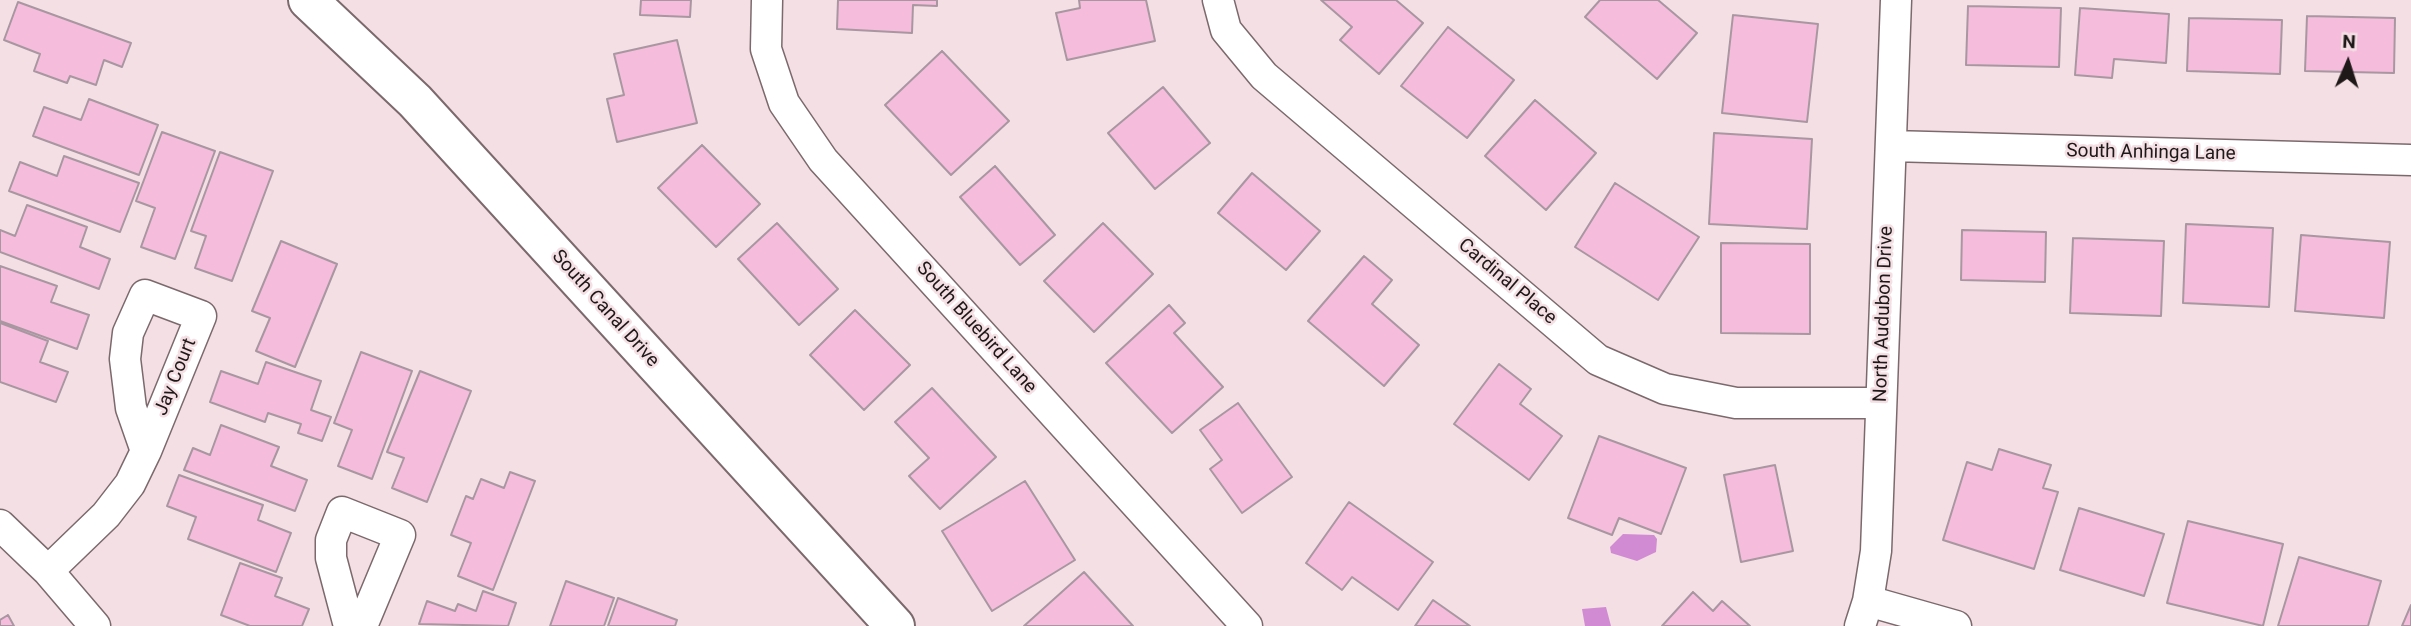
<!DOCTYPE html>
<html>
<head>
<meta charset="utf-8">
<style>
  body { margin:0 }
  #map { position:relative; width:2411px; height:626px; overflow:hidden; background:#f4dfe4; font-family:Roboto,sans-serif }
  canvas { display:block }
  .north { position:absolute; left:2313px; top:28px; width:70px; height:70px; -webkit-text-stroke:5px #f4dfe4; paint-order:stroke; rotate:3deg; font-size:19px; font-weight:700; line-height:28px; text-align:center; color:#1f1819 }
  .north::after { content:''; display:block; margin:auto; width:24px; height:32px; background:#1f1819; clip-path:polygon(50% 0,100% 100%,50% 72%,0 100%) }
</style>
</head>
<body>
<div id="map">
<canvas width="2411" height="626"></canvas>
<div class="north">N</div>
</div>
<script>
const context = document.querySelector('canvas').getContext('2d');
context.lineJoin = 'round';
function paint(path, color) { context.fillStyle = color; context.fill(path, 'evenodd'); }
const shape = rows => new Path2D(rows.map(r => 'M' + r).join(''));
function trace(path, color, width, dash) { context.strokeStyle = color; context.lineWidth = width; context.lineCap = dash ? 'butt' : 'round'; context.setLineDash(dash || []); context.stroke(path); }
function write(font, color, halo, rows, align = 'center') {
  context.font = font + ' Roboto,sans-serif'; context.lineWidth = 5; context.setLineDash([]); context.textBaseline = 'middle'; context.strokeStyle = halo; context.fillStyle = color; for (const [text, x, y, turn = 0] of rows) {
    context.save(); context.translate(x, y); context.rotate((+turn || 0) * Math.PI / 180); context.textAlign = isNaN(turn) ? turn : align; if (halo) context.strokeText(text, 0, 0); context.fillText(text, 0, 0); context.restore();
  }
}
paint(shape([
  [1623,534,1654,535,1657,539,1656,552,1637,561,1611,553,1610,547],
  [1606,607,1611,626,1585,626,1582,609]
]), '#d18bd3');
const building = shape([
  [641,0,691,0,690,17,640,15,641,0],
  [838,0,937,0,937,6,913,5,912,33,837,29,838,0],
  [1079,0,1146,0,1155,41,1067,60,1056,13,1080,8,1079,0],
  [1321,0,1396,0,1423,23,1379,74,1340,40,1352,27,1321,0],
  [1600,0,1658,0,1697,33,1657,79,1585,17,1600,0],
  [18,2,131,43,122,67,104,60,96,85,70,76,67,83,34,71,40,54,4,40,18,2],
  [1968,6,2061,8,2059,67,1966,65,1968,6],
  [2080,8,2169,14,2166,63,2114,59,2112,78,2075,75,2080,8],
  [1733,15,1818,24,1807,122,1722,113,1733,15],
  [2307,16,2395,18,2394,73,2305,71,2307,16],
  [2189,18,2282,20,2280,74,2187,71,2189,18],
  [1448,27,1514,80,1467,138,1401,86,1448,27],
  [677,40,697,123,617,142,607,99,624,95,614,54,677,40],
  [942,51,1009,121,951,175,885,105,942,51],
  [1163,87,1210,143,1155,189,1108,133,1163,87],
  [89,99,158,125,139,175,33,136,44,107,81,120,89,99],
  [1535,100,1596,153,1546,210,1485,156,1535,100],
  [162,132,215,151,175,259,141,247,155,208,136,201,162,132],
  [1714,133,1812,139,1807,229,1709,224,1714,133],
  [702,145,760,204,716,247,658,188,702,145],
  [220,152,273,171,232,281,195,268,206,236,191,231,220,152],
  [64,156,139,183,120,232,9,191,20,162,57,176,64,156],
  [995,166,1055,235,1020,265,960,197,995,166],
  [1252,173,1320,231,1286,270,1218,213,1252,173],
  [1615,183,1699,237,1658,300,1575,247,1615,183],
  [27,205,87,227,80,247,110,259,99,289,0,252,0,230,15,236,27,205],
  [777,223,838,289,799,325,738,259,777,223],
  [1103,223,1153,274,1094,332,1044,281,1103,223],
  [2186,224,2273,228,2269,307,2183,303,2186,224],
  [1962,230,2046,232,2045,282,1961,280,1962,230],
  [2301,235,2390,242,2384,318,2295,311,2301,235],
  [2073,238,2164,241,2161,316,2070,313,2073,238],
  [281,241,337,264,295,367,256,351,270,318,252,311,281,241],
  [1721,243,1810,244,1810,334,1721,333,1721,243],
  [1364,256,1392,280,1372,304,1419,345,1384,386,1308,321,1364,256],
  [0,266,57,286,51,302,89,315,77,349,0,321,0,266],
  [1169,305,1185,323,1174,333,1223,387,1172,433,1106,363,1169,305],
  [855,310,910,365,864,410,810,355,855,310],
  [0,323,48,341,40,362,68,372,56,402,0,382,0,323],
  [361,352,412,371,372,479,338,466,352,430,334,423,361,352],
  [266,362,321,381,311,410,331,417,322,441,298,433,301,424,268,413,265,422,210,402,221,371,258,384,266,362],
  [1499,364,1531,389,1520,404,1562,436,1529,480,1454,424,1499,364],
  [420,371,471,391,427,502,392,488,404,458,387,452,420,371],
  [932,388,996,457,940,509,909,476,929,458,895,422,932,388],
  [1238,403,1292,477,1242,513,1210,469,1222,460,1200,430,1238,403],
  [221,425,279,447,271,466,307,480,295,511,184,470,193,448,210,455,221,425],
  [1599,436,1686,468,1661,534,1619,518,1612,535,1568,518,1599,436],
  [1999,449,2051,465,2043,488,2058,492,2034,569,1943,540,1967,462,1992,470,1999,449],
  [1775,465,1793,551,1741,562,1724,475,1775,465],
  [510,472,535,481,493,590,458,576,471,543,451,535,466,496,473,499,481,479,504,488,510,472],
  [179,475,263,505,258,520,291,533,276,572,188,539,196,517,167,506,179,475],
  [1025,481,1075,560,992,611,942,531,1025,481],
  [1349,502,1433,562,1398,610,1352,577,1342,590,1306,563,1349,502],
  [2079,508,2164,534,2144,596,2060,570,2079,508],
  [2188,521,2283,544,2263,626,2167,603,2188,521],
  [2299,557,2381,581,2368,626,2278,626,2299,557],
  [240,563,282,578,275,596,309,609,302,626,250,626,221,615,240,563],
  [1084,572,1133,626,1024,626,1084,572],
  [566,581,614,598,604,626,550,626,566,581],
  [483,591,516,603,508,626,419,624,427,601,455,611,458,604,476,611,483,591],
  [1693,592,1713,611,1722,601,1750,626,1662,626,1693,592],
  [618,598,677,620,675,626,608,626,618,598],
  [1433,600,1470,626,1415,626,1433,600],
  [2411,605,2411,626,2402,626,2411,605],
  [8,615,14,626,0,626,0,620,8,615]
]);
paint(building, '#f5bcdc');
trace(building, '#a897a0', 2);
const minor = shape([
  [767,0,766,49,784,103,823,160,1247,626],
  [1218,0,1226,30,1264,76,1598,360,1665,389,1736,403,1880,403],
  [1891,146,2411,160],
  [0,525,48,571,95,626],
  [48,571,106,515,130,484,146,451,201,316,145,295,128,333,125,359,131,408,146,451],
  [1868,601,1956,626],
  [349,626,331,558,331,540,342,512,400,535,362,626],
  [1860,626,1868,601,1876,551,1896,0]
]);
const tertiary = shape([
  [308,0,415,101,895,626]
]);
trace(minor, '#7b696d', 33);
trace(tertiary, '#7b696d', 42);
trace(minor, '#fff', 30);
trace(tertiary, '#fff', 38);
write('19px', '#1f1819', '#f4dfe4', [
  ["South Anhinga Lane",2151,153,1],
  ["Cardinal Place",1507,282,40],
  ["South Canal Drive",605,309,48],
  ["North Audubon Drive",1884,314,-88],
  ["South Bluebird Lane",976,328,48],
  ["Jay Court",176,377,-68]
]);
</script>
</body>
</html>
